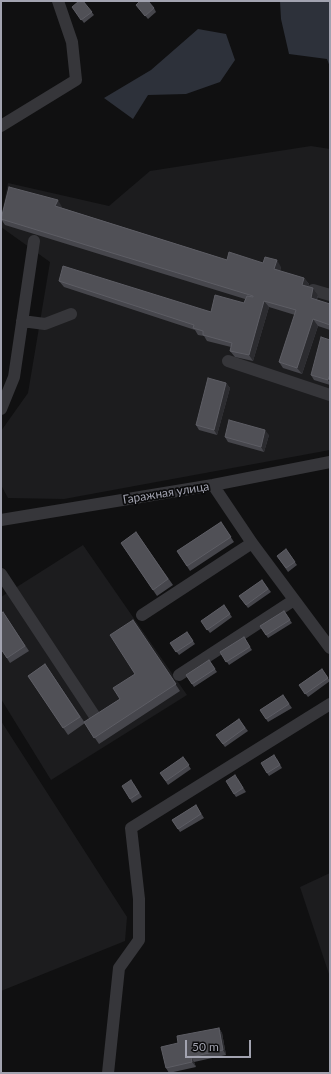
<!DOCTYPE html>
<html>
<head>
<meta charset="utf-8">
<style>
  body { margin:0 }
  #map { position:relative; width:331px; height:1074px; overflow:hidden; background:#101011; font-family:Lato,sans-serif }
  canvas { display:block }
  .frame { position:absolute; inset:0; border:2px solid #a2a3b0; pointer-events:none }
  .scale { position:absolute; left:185px; top:1040px; width:66px; height:18px; box-sizing:border-box; border:2px solid #a2a3b0; border-top:0; padding-left:5px; font-size:12px; line-height:14px; white-space:nowrap; color:#a2a3b0; -webkit-text-stroke:3px #0b0b0c; paint-order:stroke }
</style>
</head>
<body>
<div id="map">
<canvas width="331" height="1074"></canvas>
<div class="frame"></div>
<div class="scale">50 m</div>
</div>
<script>
const context = document.querySelector('canvas').getContext('2d');
context.lineJoin = 'round';
function paint(path, color) { context.fillStyle = color; context.fill(path, 'evenodd'); }
const shape = rows => new Path2D(rows.map(r => 'M' + r).join(''));
function trace(path, color, width, dash) { context.strokeStyle = color; context.lineWidth = width; context.lineCap = dash ? 'butt' : 'round'; context.setLineDash(dash || []); context.stroke(path); }
function write(font, color, halo, rows, align = 'center') {
  context.font = font + ' Lato,sans-serif'; context.lineWidth = 3.5; context.setLineDash([]); context.textBaseline = 'middle'; context.strokeStyle = halo; context.fillStyle = color; for (const [text, x, y, turn = 0] of rows) {
    context.save(); context.translate(x, y); context.rotate((+turn || 0) * Math.PI / 180); context.textAlign = isNaN(turn) ? turn : align; if (halo) context.strokeText(text, 0, 0); context.fillText(text, 0, 0); context.restore();
  }
}
paint(shape([
  [311,146,330,149,330,450,64,499,8,498,1,485,1,431,28,393,50,262,1,227,1,217,8,183,109,206,150,171],
  [83,545,187,695,51,780,1,699,1,597],
  [1,721,127,917,125,941,1,991],
  [330,873,330,977,300,887]
]), '#1c1c1e');
paint(shape([
  [280,1,330,1,330,67,327,59,289,54,281,19],
  [198,29,226,34,235,60,220,82,186,94,148,95,133,119,104,98,151,70]
]), '#2d313a');
trace(shape([
  [1,126,76,80,72,42,58,1],
  [313,290,330,295],
  [22,321,45,324,71,314],
  [228,361,330,395],
  [1,409,14,377,34,241],
  [213,485,252,543,330,648],
  [1,520,213,485,330,462],
  [1,574,94,715],
  [142,615,252,543],
  [179,675,294,600],
  [108,1073,119,968,139,940,139,899,131,828,330,704]
]), '#36363a', 12);
paint(shape([
  [83,1,94,15,84,23,72,7],
  [136,5,154,8,156,12,148,19],
  [62,207,62,208,227,260,263,263,281,267,280,271,304,278,309,284,308,287,313,288,318,295,317,300,330,304,330,330,318,326,302,374,283,368,279,362,295,315,269,307,253,361,235,357,230,351,231,347,207,341,204,336,198,335,195,330,64,287,59,281,211,312,244,303,245,299,5,225,1,219],
  [330,340,330,385,314,380,311,375],
  [226,383,230,388,217,435,199,430,196,425],
  [269,435,264,452,228,442,225,437],
  [221,522,234,542,190,571,177,551],
  [136,532,173,585,157,596,121,543],
  [286,549,297,565,288,572,277,556],
  [262,580,271,592,248,608,239,596],
  [224,605,232,617,210,633,201,621],
  [284,611,292,623,268,638,260,626],
  [3,612,29,651,10,663,1,649],
  [133,620,180,691,99,744,84,722,120,699,135,674],
  [187,632,195,644,179,655,170,643],
  [244,637,252,650,229,665,220,652],
  [209,660,217,672,194,687,186,675],
  [45,664,85,723,68,735,28,676],
  [322,669,330,681,308,697,299,685],
  [283,695,292,708,268,722,260,710],
  [239,719,248,731,225,747,216,735],
  [183,757,191,769,168,785,160,773],
  [277,759,282,768,269,776,267,773],
  [238,779,246,792,236,797,234,794],
  [134,784,142,797,132,803,130,799],
  [196,805,204,818,180,832,172,820],
  [219,1028,222,1033,226,1055,194,1062,196,1067,169,1073,166,1068,178,1043]
]), '#46464c');
paint(shape([
  [58,200,62,207,60,212,55,206],
  [277,260,281,267,279,275,274,269],
  [304,278,309,284,307,291,302,285],
  [313,288,318,295,315,304,311,298],
  [264,301,269,307,253,361,249,355],
  [313,319,318,326,302,374,297,368],
  [330,374,330,383,328,380],
  [226,383,230,388,217,435,214,430],
  [265,430,269,435,264,452,261,447],
  [219,1028,222,1033,226,1055,223,1050],
  [191,1057,194,1062,196,1067,192,1062]
]), '#2c2c30');
const building = shape([
  [79,1,83,1,92,12,81,20,72,7,79,1],
  [140,1,148,1,154,8,145,16,136,5,140,1],
  [9,187,58,200,55,206,227,260,229,252,263,263,265,257,277,260,274,269,304,278,302,285,313,288,311,298,330,304,330,325,313,319,297,368,279,362,296,310,264,301,249,355,230,351,232,343,203,335,203,331,193,328,194,325,59,281,63,266,211,312,215,295,244,303,247,296,253,297,253,296,1,219,9,187],
  [321,337,330,340,330,374,328,380,311,375,321,337],
  [208,378,226,383,214,430,196,425,208,378],
  [229,420,265,430,261,447,225,437,229,420],
  [221,522,231,537,187,566,177,551,221,522],
  [136,532,168,579,153,590,121,543,136,532],
  [286,549,295,562,286,568,277,556,286,549],
  [262,580,268,589,246,605,239,596,262,580],
  [224,605,230,614,207,630,201,621,224,605],
  [284,611,290,620,266,635,260,626,284,611],
  [3,612,25,646,7,658,1,649,1,614,3,612],
  [133,620,176,684,94,738,84,722,120,699,113,688,135,674,110,635,133,620],
  [187,632,193,641,176,652,170,643,187,632],
  [244,637,250,647,226,662,220,652,244,637],
  [209,660,215,669,192,684,186,675,209,660],
  [45,664,80,717,63,728,28,676,45,664],
  [322,669,328,678,305,694,299,685,322,669],
  [283,695,289,704,266,719,260,710,283,695],
  [239,719,245,728,223,744,216,735,239,719],
  [274,755,280,765,267,773,261,763,274,755],
  [183,757,189,765,166,781,160,773,183,757],
  [235,775,243,788,234,794,226,781,235,775],
  [131,780,139,793,130,799,122,786,131,780],
  [196,805,201,814,178,829,172,820,196,805],
  [219,1028,223,1050,191,1057,192,1062,166,1068,161,1047,178,1043,177,1036,219,1028]
]);
paint(building, '#505056');
trace(building, '#5d5d64', 1);
write('12px', '#a2a3b0', '#0b0b0c', [
  ["Гаражная улица",166,493,-9]
]);
</script>
</body>
</html>
